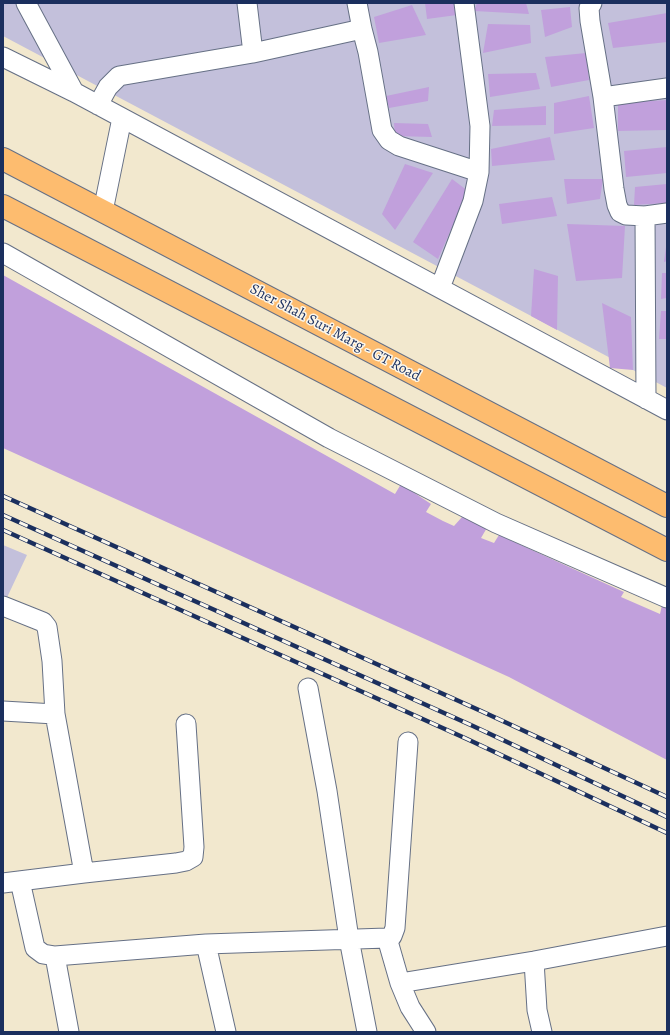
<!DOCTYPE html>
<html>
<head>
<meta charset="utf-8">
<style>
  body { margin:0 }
  #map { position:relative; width:670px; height:1035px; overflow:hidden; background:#f2e8ce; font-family:Alegreya,serif }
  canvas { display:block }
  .frame { position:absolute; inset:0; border:4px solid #1b2f5e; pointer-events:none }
</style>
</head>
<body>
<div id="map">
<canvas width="670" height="1035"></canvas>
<div class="frame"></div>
</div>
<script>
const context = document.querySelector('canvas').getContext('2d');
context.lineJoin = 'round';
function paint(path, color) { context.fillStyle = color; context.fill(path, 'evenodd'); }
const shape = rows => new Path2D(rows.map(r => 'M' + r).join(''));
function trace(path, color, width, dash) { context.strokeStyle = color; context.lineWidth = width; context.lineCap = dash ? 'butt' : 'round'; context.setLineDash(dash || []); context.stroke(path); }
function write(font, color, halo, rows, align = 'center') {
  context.font = font + ' Alegreya,serif'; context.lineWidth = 3; context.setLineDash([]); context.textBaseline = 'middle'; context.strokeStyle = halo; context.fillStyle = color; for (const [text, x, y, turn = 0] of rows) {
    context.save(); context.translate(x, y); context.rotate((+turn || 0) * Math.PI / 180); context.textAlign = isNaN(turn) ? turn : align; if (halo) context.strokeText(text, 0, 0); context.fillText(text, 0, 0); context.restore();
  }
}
paint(shape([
  [3,3,667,3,667,388,3,36],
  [3,545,27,555,3,606]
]), '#c3c0db');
paint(shape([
  [425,3,457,3,457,15,427,19],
  [477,3,526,3,529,14,474,11],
  [412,5,426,35,379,43,374,17],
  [570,7,572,27,545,37,541,10],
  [667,13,667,42,613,48,608,23],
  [488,24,530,25,531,43,483,53],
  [586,53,589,80,551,87,545,57],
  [536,73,540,89,490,97,488,74],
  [429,87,428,101,389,108,386,96],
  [589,96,594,128,554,134,554,103],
  [667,100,667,130,618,131,618,103],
  [546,106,546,125,492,126,494,110],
  [394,123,428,124,432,137,395,136],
  [550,137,555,160,492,166,491,149],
  [667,147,667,173,626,177,624,151],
  [405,164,433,173,395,230,382,214],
  [452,179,468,191,438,259,413,242],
  [564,179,603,179,600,199,567,204],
  [667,184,667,203,634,205,635,187],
  [552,197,557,216,502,224,499,204],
  [567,224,625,226,622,278,576,281],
  [666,247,667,261,664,262],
  [534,269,558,276,557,330,531,316],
  [662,273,667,273,667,298,661,299],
  [3,275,395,494,401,484,431,504,426,512,443,521,454,526,462,517,488,526,481,538,494,543,499,535,624,592,621,597,660,614,662,605,667,607,667,760,509,677,3,448],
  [602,303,631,317,633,370,610,368],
  [661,311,667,311,667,339,659,339]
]), '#c1a0dc');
const minor = shape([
  [26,3,74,92],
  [247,3,253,53],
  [357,3,362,29,368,52,382,130,389,140,399,146,479,172],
  [592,3,589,8,590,21,603,97,614,189,617,205,620,212,626,215,645,216,667,213],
  [3,57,74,92,667,410],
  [603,97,667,88],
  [98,105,108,87,119,76,253,53,362,29],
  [103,211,122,118],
  [645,216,646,399],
  [3,253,329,438,496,523,667,598],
  [440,288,473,201,479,172,480,126,464,3],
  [3,606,43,622,47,627,52,661,55,714,84,873],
  [308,688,327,791,349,939,367,1032],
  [3,711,55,714],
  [408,742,395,928,392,936,387,938,400,983,410,1007,426,1032],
  [20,881,35,948,43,954,55,956,69,1032],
  [3,883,84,873,176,863,186,861,193,857,194,847,186,724],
  [55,956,206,944],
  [534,961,537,1010,542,1032],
  [400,983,534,961,667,936],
  [226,1032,206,944,387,938]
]);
const major = shape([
  [3,159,667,506],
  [3,206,667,550]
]);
trace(minor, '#667085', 21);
trace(major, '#667085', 24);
trace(minor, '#fff', 19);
trace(major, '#fdbc6f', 22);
const rail = shape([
  [3,496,481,711,667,797],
  [3,515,473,726,667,817],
  [3,530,467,739,667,833]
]);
trace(rail, '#1b2f5e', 4.5);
trace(rail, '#fbf7ec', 3, [9]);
write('15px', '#1b2f5e', '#fbf7ec', [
  ["Sher Shah Suri Marg - GT Road",335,333,28]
]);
</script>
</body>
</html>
